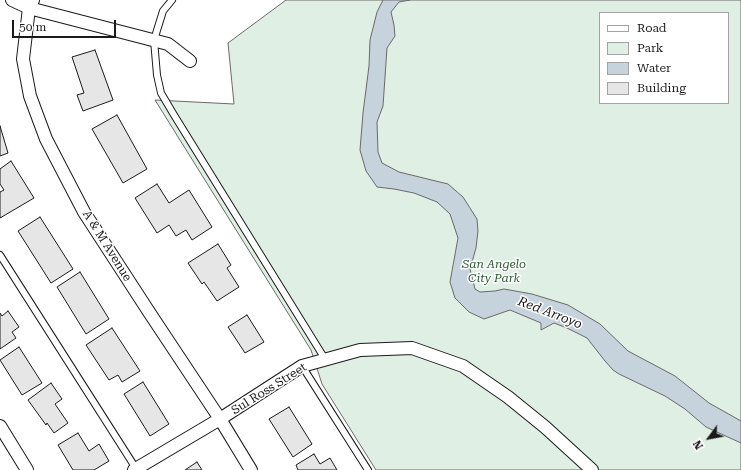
<!DOCTYPE html>
<html>
<head>
<meta charset="utf-8">
<style>
  body { margin:0 }
  #map { position:relative; width:741px; height:470px; overflow:hidden; background:#fff; font-family:"Roboto Serif",serif }
  canvas { display:block }
  .legend { position:absolute; left:599px; top:12px; width:130px; height:92px; box-sizing:border-box; background:#fff; border:1px solid #a3a3a3; margin:0; padding:5px 7px; list-style:none; font-size:12px; color:#1a1a1a }
  .legend li { display:flex; align-items:center; gap:8px; height:20px }
  .legend b { width:20px; border:1px solid #a3a3a3 }
  .north { position:absolute; left:689px; top:418px; width:40px; height:40px; -webkit-text-stroke:3px #fff; paint-order:stroke; rotate:238deg; font-size:11px; font-weight:700; line-height:16px; text-align:center; color:#1a1a1a }
  .north::after { content:''; display:block; margin:auto; width:14px; height:18px; background:#1a1a1a; clip-path:polygon(50% 0,100% 100%,50% 72%,0 100%) }
  .scale { position:absolute; left:12px; top:20px; width:104px; height:18px; box-sizing:border-box; border:2px solid #1a1a1a; border-top:0; padding-left:5px; font-size:12px; line-height:14px; white-space:nowrap; color:#1a1a1a; -webkit-text-stroke:3px #fff; paint-order:stroke }
</style>
</head>
<body>
<div id="map">
<canvas width="741" height="470"></canvas>
<ul class="legend">
<li><b style="height:5px;background:#fff"></b>Road</li>
<li><b style="height:11px;background:#e0efe3"></b>Park</li>
<li><b style="height:11px;background:#c6d2dc"></b>Water</li>
<li><b style="height:11px;background:#e6e6e6"></b>Building</li>
</ul>
<div class="north">N</div>
<div class="scale">50 m</div>
</div>
<script>
const context = document.querySelector('canvas').getContext('2d');
context.lineJoin = 'round';
function paint(path, color) { context.fillStyle = color; context.fill(path, 'evenodd'); }
const shape = rows => new Path2D(rows.map(r => 'M' + r).join(''));
function trace(path, color, width, dash) { context.strokeStyle = color; context.lineWidth = width; context.lineCap = dash ? 'butt' : 'round'; context.setLineDash(dash || []); context.stroke(path); }
function write(font, color, halo, rows, align = 'center') {
  context.font = font + ' "Roboto Serif",serif'; context.lineWidth = 3; context.setLineDash([]); context.textBaseline = 'middle'; context.strokeStyle = halo; context.fillStyle = color; for (const [text, x, y, turn = 0] of rows) {
    context.save(); context.translate(x, y); context.rotate((+turn || 0) * Math.PI / 180); context.textAlign = isNaN(turn) ? turn : align; if (halo) context.strokeText(text, 0, 0); context.fillText(text, 0, 0); context.restore();
  }
}
const green = shape([
  [286,0,741,0,741,470,376,470,322,384,311,350,155,100,234,104,228,43,286,0],
  [600,13,728,13,728,103,600,103,600,13]
]);
paint(green, '#e0efe3');
trace(green, '#6a6a6a', 1);
const water = shape([
  [383,0,410,0,399,2,391,12,394,25,395,36,387,48,383,106,377,122,378,152,382,163,399,172,448,184,463,197,477,219,478,231,476,248,470,269,475,289,480,292,495,291,504,289,532,294,568,305,600,324,628,351,675,376,709,403,741,421,741,443,706,427,685,409,665,396,619,374,613,370,605,361,587,338,567,328,554,323,541,330,541,323,510,310,484,319,469,312,455,298,450,282,458,238,450,214,437,202,414,193,394,189,377,187,366,171,360,150,363,113,369,66,370,40,377,12,383,0]
]);
paint(water, '#c6d2dc');
trace(water, '#6a6a6a', 1);
const building = shape([
  [95,50,113,100,83,111,77,95,84,93,72,57,95,50],
  [117,115,147,169,123,183,92,129,117,115],
  [0,126,8,153,0,156,0,126],
  [11,161,34,198,0,218,0,192,4,190,0,184,0,169,11,161],
  [157,184,169,203,189,190,212,227,192,240,186,230,176,236,169,225,157,233,135,198,157,184],
  [40,217,73,269,51,283,18,231,40,217],
  [218,244,231,265,227,268,239,287,217,301,204,282,202,284,188,263,218,244],
  [80,272,109,319,86,334,57,287,80,272],
  [8,311,19,327,12,332,16,338,0,349,0,313,2,316,8,311],
  [247,315,264,342,245,353,228,327,247,315],
  [112,328,140,371,122,382,118,375,109,380,86,345,112,328],
  [19,347,42,383,22,395,0,360,19,347],
  [143,382,169,424,150,436,124,394,143,382],
  [51,383,62,399,55,404,68,423,54,433,47,423,46,425,28,400,51,383],
  [289,407,312,444,293,457,269,419,289,407],
  [78,433,89,451,99,444,109,461,94,470,73,470,58,445,78,433],
  [314,454,320,464,330,458,337,470,298,470,296,465,314,454],
  [197,462,202,470,185,470,197,462]
]);
paint(building, '#e6e6e6');
trace(building, '#1a1a1a', 1);
const service = shape([
  [172,0,163,11,154,40,157,75,161,93,174,115,325,359],
  [0,255,137,470],
  [302,366,368,470]
]);
const minor = shape([
  [12,0,29,8,168,44,190,61],
  [33,0,29,8,23,59,30,96,46,139,84,212,149,312,220,419,251,470],
  [0,426,27,470],
  [134,470,220,419,302,366,360,350,412,348,463,366,508,397,545,427,592,470]
]);
trace(service, '#1a1a1a', 8);
trace(minor, '#1a1a1a', 14);
trace(service, '#fff', 6);
trace(minor, '#fff', 12);
write('12px', '#1a1a1a', '#fff', [
  ["A & M Avenue",107,246,58],
  ["Sul Ross Street",269,389,-32]
]);
write('italic 12px', '#2b5a34', '#fff', [
  ["San Angelo",494,264],
  ["City Park",494,278]
]);
write('italic 13px', '#1a1a1a', '#fff', [
  ["Red Arroyo",550,313,21]
]);
</script>
</body>
</html>
